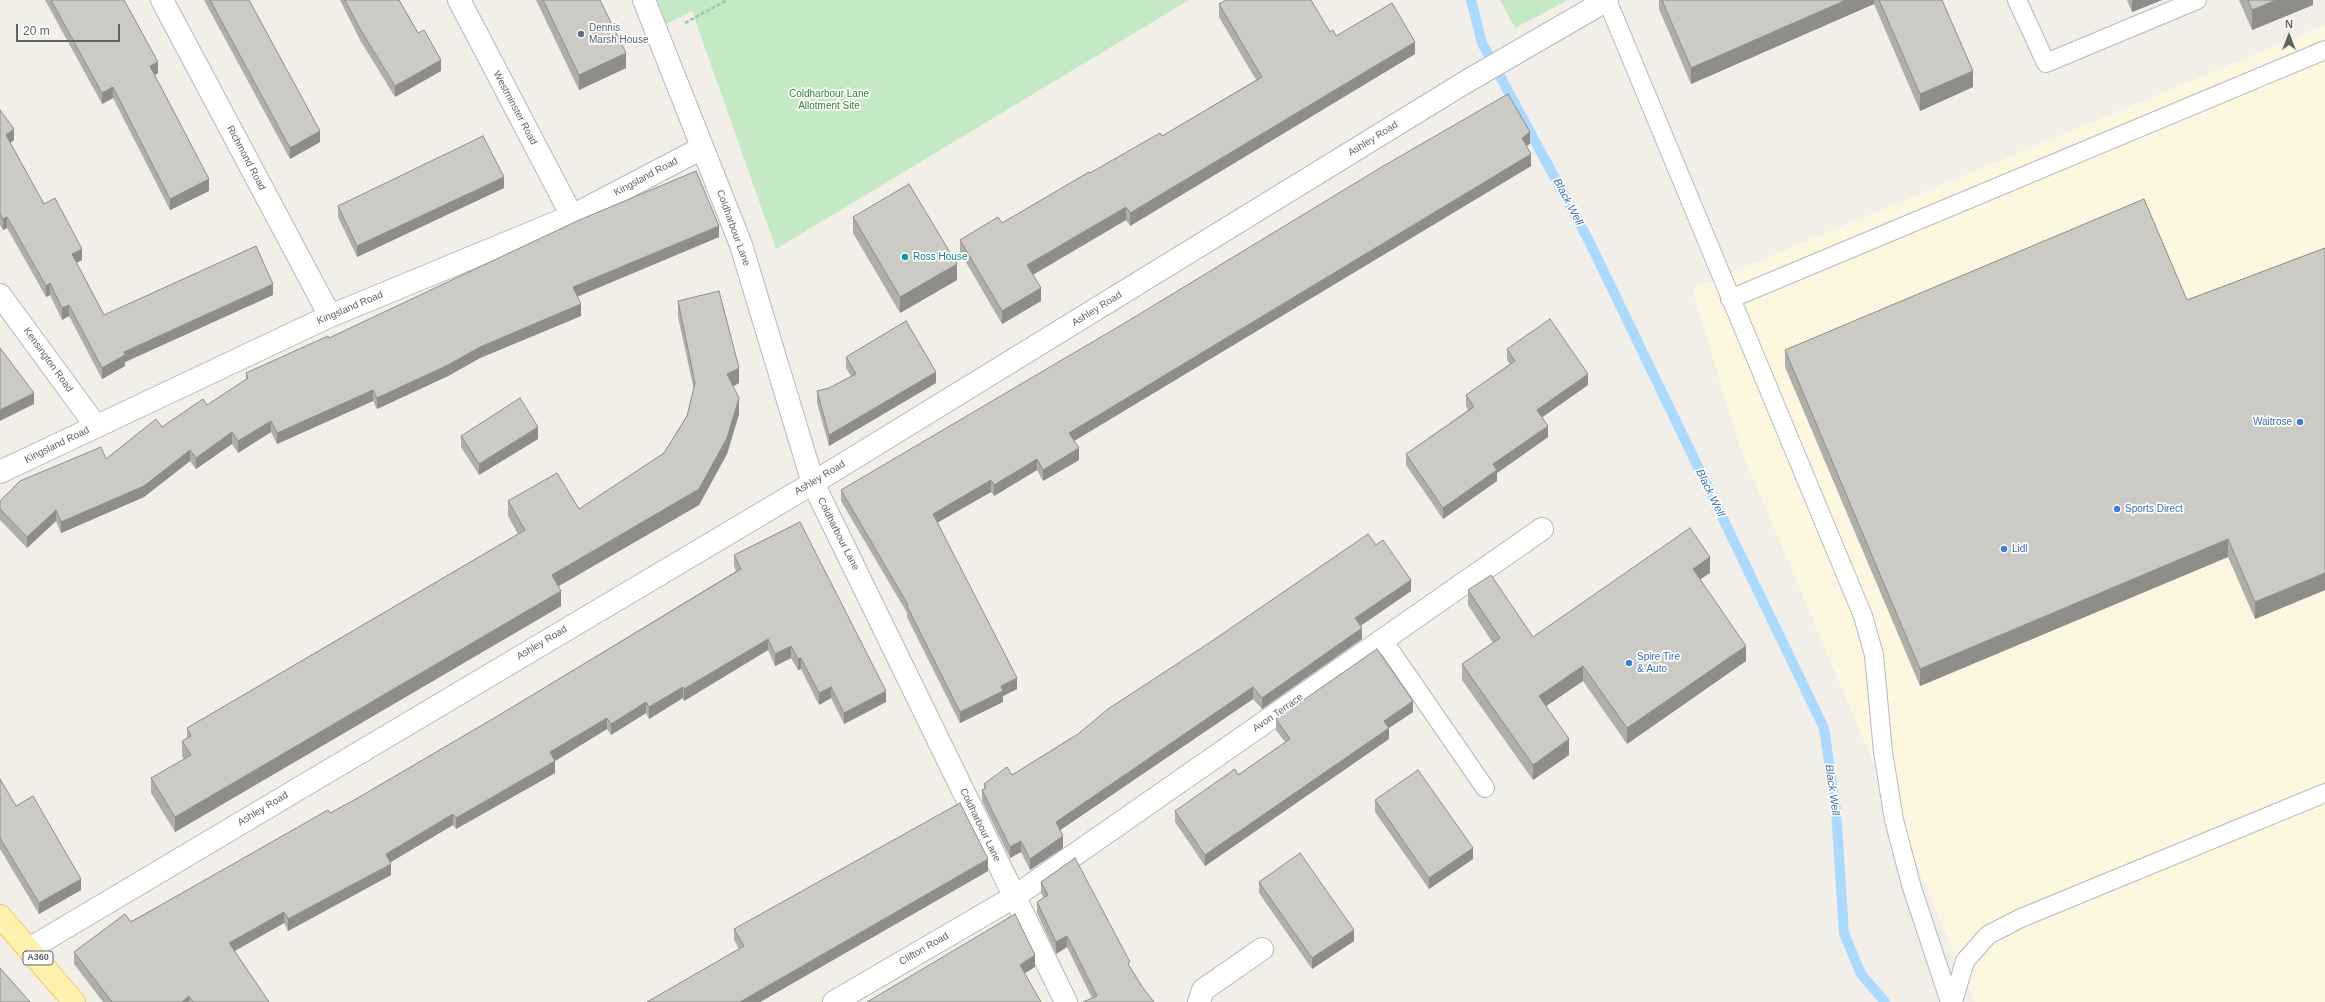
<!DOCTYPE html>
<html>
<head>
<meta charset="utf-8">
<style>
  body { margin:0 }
  #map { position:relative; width:2325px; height:1002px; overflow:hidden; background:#f1efe8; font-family:Arial,sans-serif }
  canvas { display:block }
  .north { position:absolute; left:2269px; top:16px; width:40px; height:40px; -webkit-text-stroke:3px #fff; paint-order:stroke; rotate:0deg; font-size:11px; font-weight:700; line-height:16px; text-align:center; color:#5f6368 }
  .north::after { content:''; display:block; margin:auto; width:14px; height:18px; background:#5f6368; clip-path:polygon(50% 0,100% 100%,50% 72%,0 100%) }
  .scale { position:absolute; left:16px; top:24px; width:104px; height:18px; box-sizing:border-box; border:2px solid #5f6368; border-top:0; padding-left:5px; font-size:12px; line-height:14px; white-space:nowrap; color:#5f6368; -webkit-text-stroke:3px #fff; paint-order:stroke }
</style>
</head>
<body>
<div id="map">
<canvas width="2325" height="1002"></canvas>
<div class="north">N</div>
<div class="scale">20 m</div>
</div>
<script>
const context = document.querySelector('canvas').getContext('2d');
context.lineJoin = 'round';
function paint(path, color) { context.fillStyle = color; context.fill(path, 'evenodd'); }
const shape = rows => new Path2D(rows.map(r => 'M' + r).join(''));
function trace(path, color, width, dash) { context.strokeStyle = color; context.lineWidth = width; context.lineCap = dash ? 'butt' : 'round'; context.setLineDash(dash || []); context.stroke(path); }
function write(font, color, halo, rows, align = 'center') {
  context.font = font + ' Arial,sans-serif'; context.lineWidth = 3.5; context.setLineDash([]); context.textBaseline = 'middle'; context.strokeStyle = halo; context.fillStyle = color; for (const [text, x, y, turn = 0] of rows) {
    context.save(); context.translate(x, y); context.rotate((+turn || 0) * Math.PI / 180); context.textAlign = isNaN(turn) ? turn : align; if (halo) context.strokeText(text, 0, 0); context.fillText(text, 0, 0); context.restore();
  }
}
paint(shape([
  [2325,25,2325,1002,1975,1002,1741,450,1692,289]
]), '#fef7e0');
paint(shape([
  [656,0,1189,0,776,249,692,11,665,25],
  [1500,0,1568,0,1515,28]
]), '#c5e8c5');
trace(shape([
  [1471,0,1482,43,1589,241,1824,728,1836,810,1844,933,1861,974,1885,1002]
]), '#aadaff', 10);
const service = shape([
  [1607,0,1863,616,1874,655,1883,752,1894,820,1912,888,1950,1002],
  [2017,0,2046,63,2197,0],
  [1730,299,2325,50],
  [1383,640,1485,788],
  [1953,1002,1965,961,1988,935,2021,918,2325,793]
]);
const minor = shape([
  [162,0,330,316],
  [459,0,572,216],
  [644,0,741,245,813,483,1066,1002],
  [0,295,96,426],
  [0,472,330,316,572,216,702,148],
  [29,949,813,483,1464,83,1607,0],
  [834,1002,1014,897,1542,529],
  [1199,1002,1203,990,1262,949]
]);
const primary = shape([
  [0,916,74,1002]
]);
trace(service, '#b5b8bc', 20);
trace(minor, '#b5b8bc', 24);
trace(primary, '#f2c960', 24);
trace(shape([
  [685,23,727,0]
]), '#9cc7a9', 2.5, [4, 2]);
trace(service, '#fff', 18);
trace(minor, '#fff', 22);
trace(primary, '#fff2af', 22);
paint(shape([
  [45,0,124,0,158,73,155,75,209,191,170,210,113,98,102,104],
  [204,0,249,0,320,142,290,159],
  [340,0,399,0,441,71,395,97,360,40],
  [536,0,600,0,626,68,579,90],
  [1659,0,1942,0,1973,87,1920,111,1874,4,1691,84,1659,9],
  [2127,0,2162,0,2132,12],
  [2239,0,2313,0,2313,5,2252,30],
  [1219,4,1330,32,1336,36,1415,54,1130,226,1126,220,1033,275,1041,301,1002,324,960,252,960,240,1002,223,1090,173,1162,136,1256,80,1219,17],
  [0,110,14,140,10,143,44,204,82,260,76,263,104,315,273,295,125,362,125,366,102,379,69,316,62,320,50,295,46,297,7,228,3,230,0,225],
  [1530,144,1526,146,1531,166,1074,441,1079,460,1043,481,1037,470,994,496,991,492,937,523,1017,689,1003,696,1003,702,960,723,907,617,907,613,841,501,841,490],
  [504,188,357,257,338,217,338,206],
  [853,217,957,280,900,313,853,233],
  [719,237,577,297,581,316,480,358,448,376,377,409,373,401,277,444,271,432,238,453,232,444,196,469,190,461,144,497,61,533,56,521,27,548,0,520,0,501,106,459,162,427,207,405,246,379,246,373,329,338],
  [2325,248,2325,590,2255,619,2228,557,1920,686,1785,367,1785,350,2187,300],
  [678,301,739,383,733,386,739,414,727,454,699,505,558,586,561,606,175,832,151,793,151,778,184,759,182,756,182,741,187,738,187,728,518,534,508,516,508,501,579,509,664,453,687,416,694,390,678,317],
  [1507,349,1588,385,1542,417,1548,437,1497,473,1497,481,1443,519,1406,465,1406,454,1468,410,1466,406,1466,395,1510,364,1507,360],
  [846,357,936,383,829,446,817,403,817,391,829,388,851,376,846,368],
  [461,436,538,439,479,475,461,447],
  [1376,545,1411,591,1361,626,1362,639,1262,709,1253,699,1060,830,1063,848,1030,870,1021,852,1010,858,982,801,982,790,984,789,984,784,1012,775,1078,734],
  [734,555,886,702,844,724,831,698,819,705,801,669,798,670,791,658,775,666,768,650,684,701,683,698,649,719,646,713,611,735,607,729,555,761,555,773,456,829,453,825,390,862,391,875,288,931,284,923,235,951,269,1002,103,1002,74,964,74,952,356,799,501,714,736,571,734,566],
  [1710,573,1700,579,1746,661,1627,744,1583,681,1546,706,1569,755,1533,780,1462,680,1462,664,1493,643,1468,605,1468,590,1533,637],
  [1413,712,1389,728,1389,739,1205,866,1175,822,1175,811,1238,775,1285,742,1276,730,1276,719],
  [0,779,16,806,81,890,39,914,0,849],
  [1375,800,1473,859,1429,889,1375,812],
  [988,871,760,1002,647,1002,739,949,734,940,734,929],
  [1041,882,1130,967,1143,988,1092,998,1067,947,1056,954,1037,913,1037,902,1044,898,1041,893],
  [1259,882,1354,941,1312,969,1259,893]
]), '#afaea9');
paint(shape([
  [1846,0,1874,0,1874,4,1691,84,1691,68],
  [2132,0,2162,0,2132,12],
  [2276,0,2313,0,2313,5,2252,30,2252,10],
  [1415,42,1415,54,1130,226,1130,213],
  [626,53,626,68,579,90,579,75],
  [441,60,441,71,395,97,395,86],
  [158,62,158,73,150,78,150,66],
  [1973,71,1973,87,1920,111,1920,94],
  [113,87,113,98,102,104,102,93],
  [14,129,14,140,6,146,6,135],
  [320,131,320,142,290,159,290,148],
  [1530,132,1530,144,1522,149,1522,138],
  [1531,154,1531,166,1069,444,1069,433],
  [504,177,504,188,357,257,357,246],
  [209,179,209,191,170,210,170,199],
  [1126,207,1126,220,1027,278,1027,265],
  [7,217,7,228,3,230,3,219],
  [719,226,719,237,573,298,573,287],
  [82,249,82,260,72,265,72,254],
  [957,264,957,280,900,313,900,297],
  [50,283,50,295,46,297,46,286],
  [273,284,273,295,125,362,125,366,102,379,102,368,124,352],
  [1041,288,1041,301,1002,324,1002,311],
  [581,304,581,316,480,358,448,376,377,409,377,398,480,347],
  [69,305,69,316,62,320,62,308],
  [739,368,739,383,727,390,727,374],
  [936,372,936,383,829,446,829,435],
  [1588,374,1588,385,1537,421,1537,410],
  [373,390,373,401,277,444,277,433],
  [34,393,34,404,0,421,0,410],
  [739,398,739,414,727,454,699,505,552,590,552,575],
  [271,421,271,432,238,453,238,441],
  [1548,426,1548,437,1497,473,1497,481,1443,519,1443,508,1493,464],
  [538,427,538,439,479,475,479,464],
  [232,432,232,444,196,469,196,458],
  [1079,448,1079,460,1043,481,1043,470],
  [190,450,190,461,144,497,61,533,61,522],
  [1037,459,1037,470,994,496,994,485],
  [991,480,991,492,933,525,933,514],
  [56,510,56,521,27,548,27,537],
  [2228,539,2228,557,1920,686,1920,669],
  [1710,557,1710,573,1693,584,1693,569],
  [2325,573,2325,590,2255,619,2255,602],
  [1411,580,1411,591,1355,629,1355,618],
  [561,591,561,606,175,832,175,817],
  [1362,628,1362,639,1262,709,1262,698],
  [768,639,768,650,684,701,684,689],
  [791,646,791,658,775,666,775,654],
  [1746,646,1746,661,1627,744,1627,728],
  [801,658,801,669,798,670,798,659],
  [1583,666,1583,681,1539,711,1539,696],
  [1017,678,1017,689,1003,696,1003,702,960,723,960,712,1001,686],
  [683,687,683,698,649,719,649,707],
  [831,687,831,698,819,705,819,693],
  [1253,687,1253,699,1056,833,1056,822],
  [886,691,886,702,844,724,844,713],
  [1413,701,1413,712,1389,728,1389,739,1205,866,1205,855,1384,721],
  [646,702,646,713,611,735,611,724],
  [607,718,607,729,550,764,550,752],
  [1569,739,1569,755,1533,780,1533,765],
  [555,761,555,773,456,829,456,818],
  [453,814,453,825,386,865,386,854],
  [1063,836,1063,848,1030,870,1030,859],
  [1021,841,1021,852,1010,858,1010,847],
  [1473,848,1473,859,1429,889,1429,878],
  [988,859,988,871,760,1002,740,1002],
  [391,864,391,875,288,931,288,919],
  [81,879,81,890,39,914,39,903],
  [284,912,284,923,229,954,229,943],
  [1354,930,1354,941,1312,969,1312,958],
  [1067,936,1067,947,1056,954,1056,942],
  [1035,955,1035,967,1020,976,1020,965],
  [189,996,189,1002,182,1002]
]), '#8f8d8a');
const building = shape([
  [51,0,124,0,158,62,150,66,209,179,170,199,113,87,102,93,51,0],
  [210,0,249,0,320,131,290,148,210,0],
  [345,0,399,0,418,33,424,30,441,60,395,86,360,29,345,0],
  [543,0,600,0,626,53,579,75,543,0],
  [1226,0,1311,0,1330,32,1333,30,1336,36,1392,3,1415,42,1130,213,1126,207,1027,265,1041,288,1002,311,960,240,998,217,1002,223,1089,172,1090,173,1160,133,1162,136,1262,77,1219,4,1226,0],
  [1662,0,1846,0,1691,68,1662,0],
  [1879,0,1942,0,1973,71,1920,94,1879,0],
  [2248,0,2276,0,2252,10,2248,0],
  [1508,94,1530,132,1522,138,1531,154,1069,433,1079,448,1043,470,1037,459,994,485,991,480,933,514,1017,678,1001,686,1003,691,960,712,907,606,908,605,841,490,1123,324,1380,168,1508,94],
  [0,110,14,129,6,135,44,204,55,198,82,249,72,254,104,315,256,246,273,284,124,352,125,355,102,368,69,305,62,308,50,283,46,286,7,217,3,219,0,214,0,110],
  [483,136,504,177,357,246,338,206,483,136],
  [696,171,719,226,573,287,581,304,480,347,448,365,377,398,373,390,277,433,271,421,238,441,232,432,196,458,190,450,144,486,61,522,56,510,27,537,0,509,0,501,20,481,101,447,106,459,156,419,162,427,203,399,207,405,248,378,246,373,328,336,329,338,577,221,696,171],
  [909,184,957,264,900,297,853,217,909,184],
  [2144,199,2187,300,2325,248,2325,573,2255,602,2228,539,1920,669,1785,350,2144,199],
  [719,291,739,368,727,374,739,398,727,438,699,489,552,575,561,591,175,817,151,778,191,755,182,741,191,736,187,728,525,530,508,501,557,473,579,509,664,453,687,416,695,383,678,301,719,291],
  [1550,319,1588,374,1537,410,1548,426,1493,464,1497,470,1443,508,1406,454,1474,407,1466,395,1515,361,1507,349,1550,319],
  [906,321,936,372,829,435,817,391,829,388,856,374,846,357,906,321],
  [0,348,34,393,0,410,0,348],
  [520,398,538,427,479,464,461,436,520,398],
  [800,522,886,691,844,713,831,687,819,693,801,658,798,659,791,646,775,654,768,639,684,689,683,687,649,707,646,702,611,724,607,718,550,752,555,761,456,818,453,814,386,854,391,864,288,919,284,912,229,943,269,1002,193,1002,189,996,182,1002,112,1002,74,952,125,914,131,922,328,810,330,813,356,799,501,714,741,569,734,555,800,522],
  [1690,528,1710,557,1693,569,1746,646,1627,728,1583,666,1539,696,1569,739,1533,765,1462,664,1500,638,1468,590,1491,575,1533,637,1690,528],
  [1368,534,1376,545,1383,540,1411,580,1355,618,1362,628,1262,698,1253,687,1056,822,1063,836,1030,859,1021,841,1010,847,982,790,986,788,984,784,1007,767,1012,775,1078,734,1108,709,1212,641,1368,534],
  [1377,649,1413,701,1384,721,1389,728,1205,855,1175,811,1235,769,1238,775,1290,739,1276,719,1377,649],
  [1418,770,1473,848,1429,878,1375,800,1418,770],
  [0,779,16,806,33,796,81,879,39,903,0,838,0,779],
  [960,803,988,859,740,1002,647,1002,744,946,734,929,960,803],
  [1300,853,1354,930,1312,958,1259,882,1300,853],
  [1075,858,1130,962,1128,964,1143,988,1154,1002,1083,1002,1097,996,1067,936,1056,942,1037,902,1048,895,1041,882,1075,858],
  [1015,914,1035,955,1020,965,1041,1002,867,1002,1015,914],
  [0,968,30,1002,0,1002,0,968]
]);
paint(building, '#cccac5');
trace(building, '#8f8d8a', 1);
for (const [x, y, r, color] of [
  [581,34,4,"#5c6f8a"],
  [905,257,4,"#0f9aa8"],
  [2300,422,4,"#3f7fe0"],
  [2117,509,4,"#3f7fe0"],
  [2004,549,4,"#3f7fe0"],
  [1629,663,4,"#3f7fe0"]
]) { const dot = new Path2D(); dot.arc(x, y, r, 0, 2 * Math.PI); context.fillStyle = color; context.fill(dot); trace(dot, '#fff', 1.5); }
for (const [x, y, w] of [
  [38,958,30]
]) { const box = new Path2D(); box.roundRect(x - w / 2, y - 7, w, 14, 3); context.fillStyle = '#fff'; context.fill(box); trace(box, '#5f6368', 1); }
write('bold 9px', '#5f6368', null, [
  ["A360",38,958]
]);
write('10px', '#4e5e75', '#fff', [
  ["Dennis",589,28],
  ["Marsh House",589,40]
], 'left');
write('10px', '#348238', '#fff', [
  ["Coldharbour Lane",829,94],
  ["Allotment Site",829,106]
]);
write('10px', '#5f6368', '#fff', [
  ["Westminster Road",515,108,62],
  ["Ashley Road",1373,139,-32],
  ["Richmond Road",246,158,62],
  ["Kingsland Road",646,177,-28],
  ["Coldharbour Lane",733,228,70],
  ["Kingsland Road",350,308,-23],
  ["Ashley Road",1097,309,-32],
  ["Kensington Road",48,360,54],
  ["Kingsland Road",57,445,-26],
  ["Ashley Road",820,478,-31],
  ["Coldharbour Lane",838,534,63],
  ["Ashley Road",542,643,-31],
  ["Avon Terrace",1278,713,-35],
  ["Ashley Road",263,809,-31],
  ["Coldharbour Lane",980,825,64],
  ["Clifton Road",924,949,-30]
]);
write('10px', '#0d838f', '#fff', [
  ["Ross House",913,257]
], 'left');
write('10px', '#366cbe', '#fff', [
  ["Waitrose",2292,422,"right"],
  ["Sports Direct",2125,509],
  ["Lidl",2012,549],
  ["Spire Tire",1637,657],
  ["& Auto",1637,669]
], 'left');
write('italic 11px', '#4174aa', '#fff', [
  ["Black Well",1568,202,62],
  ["Black Well",1710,493,64],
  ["Black Well",1832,790,82]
]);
</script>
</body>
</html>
